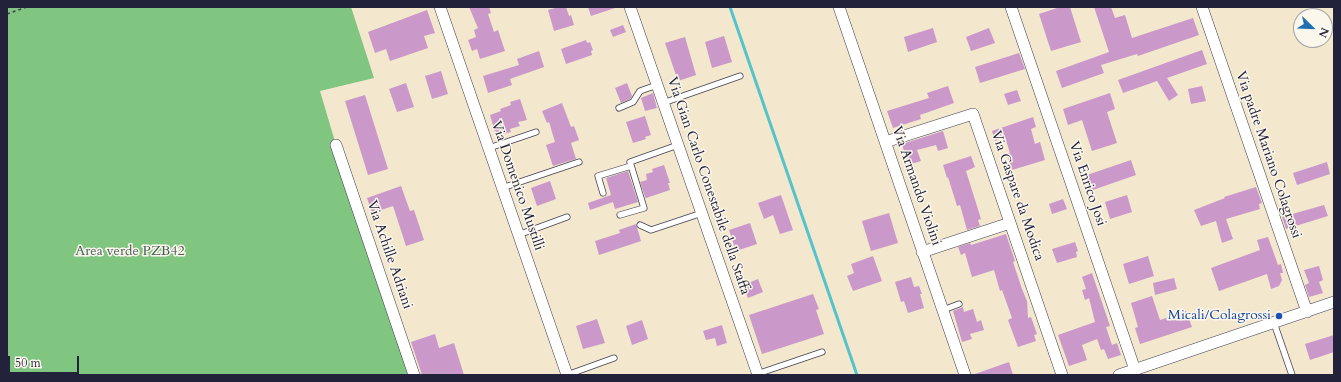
<!DOCTYPE html>
<html>
<head>
<meta charset="utf-8">
<style>
  body { margin:0 }
  #map { position:relative; width:1341px; height:382px; overflow:hidden; background:#f3e7ce; font-family:Cardo,serif }
  canvas { display:block }
  .frame { position:absolute; inset:0; border:8px solid #22223b; pointer-events:none }
  .north { position:absolute; left:1293px; top:8px; width:40px; height:40px; box-sizing:border-box; background:#fbf7ec; border:1px solid #a4a2a5; border-radius:50%; rotate:113deg; font-size:11px; font-weight:700; line-height:16px; text-align:center; color:#22223b }
  .north::after { content:''; display:block; margin:auto; width:14px; height:18px; background:#1f6fb2; clip-path:polygon(50% 0,100% 100%,50% 72%,0 100%) }
  .scale { position:absolute; left:8px; top:356px; width:71px; height:18px; box-sizing:border-box; border:2px solid #22223b; border-top:0; padding-left:5px; font-size:12px; line-height:14px; white-space:nowrap; color:#22223b; -webkit-text-stroke:3px #fbf7ec; paint-order:stroke }
</style>
</head>
<body>
<div id="map">
<canvas width="1341" height="382"></canvas>
<div class="frame"></div>
<div class="north">N</div>
<div class="scale">50 m</div>
</div>
<script>
const context = document.querySelector('canvas').getContext('2d');
context.lineJoin = 'round';
function paint(path, color) { context.fillStyle = color; context.fill(path, 'evenodd'); }
const shape = rows => new Path2D(rows.map(r => 'M' + r).join(''));
function trace(path, color, width, dash) { context.strokeStyle = color; context.lineWidth = width; context.lineCap = dash ? 'butt' : 'round'; context.setLineDash(dash || []); context.stroke(path); }
function write(font, color, halo, rows, align = 'center') {
  context.font = font + ' Cardo,serif'; context.lineWidth = 3; context.setLineDash([]); context.textBaseline = 'middle'; context.strokeStyle = halo; context.fillStyle = color; for (const [text, x, y, turn = 0] of rows) {
    context.save(); context.translate(x, y); context.rotate((+turn || 0) * Math.PI / 180); context.textAlign = isNaN(turn) ? turn : align; if (halo) context.strokeText(text, 0, 0); context.fillText(text, 0, 0); context.restore();
  }
}
paint(shape([
  [7,7,351,7,374,78,320,91,336,145,414,375,7,375]
]), '#80c580');
trace(shape([
  [730,7,857,375]
]), '#55c3cb', 3);
paint(shape([
  [469,7,489,7,491,13,488,14,494,32,498,30,505,51,480,59,477,49,472,51,468,40,476,37,474,30,478,28],
  [559,7,566,7,569,16,571,15,574,25,554,31,548,10],
  [588,7,615,7,615,8,591,16],
  [1060,7,1070,7,1081,42,1051,51,1039,14],
  [1094,7,1111,7,1115,18,1125,15,1132,38,1193,18,1199,35,1138,56,1137,54,1101,65,1104,73,1062,88,1056,71,1109,52],
  [427,10,435,33,424,36,428,48,390,61,386,49,375,53,368,32],
  [623,25,626,32,613,37,610,30],
  [933,28,937,42,908,52,904,37],
  [989,28,995,43,971,51,966,37],
  [724,36,732,62,712,68,705,42],
  [685,37,696,75,678,81,665,43],
  [586,40,587,43,590,42,593,50,591,51,592,55,566,64,561,49],
  [1202,50,1207,64,1167,78,1178,95,1169,101,1157,81,1123,93,1118,80],
  [539,51,544,67,510,79,512,85,488,93,483,76,519,65,517,59],
  [1019,53,1025,69,980,83,975,67],
  [441,71,448,94,432,99,425,76],
  [406,83,414,107,397,112,389,89],
  [627,83,632,96,630,99,621,103,615,88],
  [948,86,954,103,920,115,921,119,893,128,887,111,929,98,927,93],
  [1202,86,1206,101,1191,104,1188,89],
  [1017,90,1021,101,1008,105,1004,94],
  [653,93,657,108,645,111,641,98],
  [1110,93,1115,109,1107,112,1117,143,1092,151,1082,120,1068,125,1063,109],
  [365,95,388,169,368,175,345,101],
  [520,99,527,120,518,122,520,126,510,129,511,132,496,136,490,115,501,111,500,109,511,105,510,102],
  [562,103,571,127,574,126,579,140,571,143,576,159,553,166,546,145,555,142,549,122,547,123,542,111],
  [645,116,651,135,645,137,646,139,633,143,626,122],
  [1033,117,1036,127,1031,129,1035,144,1040,142,1045,160,1012,170,1007,154,1010,153,1005,137,995,141,992,131],
  [943,131,948,148,938,151,936,145,917,150,921,161,908,165,902,144],
  [971,156,975,167,966,171,981,219,978,220,980,226,967,230,960,205,957,206,948,177,947,178,943,165],
  [1131,160,1136,175,1090,191,1084,176],
  [1327,162,1330,174,1297,185,1293,173],
  [664,165,670,183,668,183,670,190,646,198,646,199,640,182,647,180,646,174,653,172,652,169],
  [628,171,638,202,615,209,613,202,590,210,588,203,611,195,606,178],
  [550,181,556,199,537,206,531,188],
  [401,186,410,211,414,210,424,240,406,246,393,206,372,213,367,198],
  [1256,187,1262,203,1259,204,1260,209,1226,219,1233,239,1222,243,1216,221,1201,226,1194,210,1225,198,1224,197],
  [781,195,793,230,780,234,773,215,764,219,758,203],
  [1127,195,1132,212,1110,219,1105,202],
  [1063,199,1067,209,1052,214,1049,204],
  [1324,205,1328,216,1286,229,1282,217],
  [889,213,898,243,871,251,862,221],
  [750,223,757,244,736,251,729,230],
  [636,224,641,241,599,255,595,241,620,233,619,230],
  [1006,234,1015,261,1013,262,1022,289,1027,301,1028,318,1031,317,1037,334,1034,335,1036,341,1018,347,1008,320,1012,318,1002,290,1000,291,994,270,972,277,965,253,961,255,958,247,970,243,971,245],
  [1268,237,1278,265,1281,264,1283,273,1280,273,1282,280,1279,286,1271,289,1267,274,1219,291,1211,268,1260,250,1257,240],
  [1075,242,1078,251,1076,252,1077,257,1057,263,1052,249],
  [873,256,882,281,853,291,847,276,854,273,851,264],
  [1148,256,1154,276,1129,284,1123,264],
  [1319,266,1323,280,1319,282,1323,293,1309,297,1305,285,1309,283,1304,270],
  [1092,273,1110,326,1106,327,1112,345,1117,343,1121,355,1108,359,1104,349,1101,350,1097,339,1082,345,1087,360,1069,366,1058,335,1095,322,1089,298,1085,300,1082,290,1086,289,1082,277],
  [911,277,914,287,919,286,922,294,920,294,924,308,908,313,904,301,901,302,895,282],
  [1174,278,1177,289,1155,295,1153,283],
  [758,279,763,292,748,298,743,285],
  [813,294,819,309,816,310,824,334,762,354,749,315],
  [1152,296,1160,320,1186,311,1192,327,1140,344,1135,328,1138,327,1131,303],
  [963,307,964,312,973,309,977,322,981,320,984,330,970,334,972,339,962,342,953,311],
  [597,319,605,343,583,349,576,326],
  [642,320,648,339,632,345,626,326],
  [722,325,727,343,717,346,715,338,706,340,703,331],
  [435,334,439,348,454,343,464,375,422,375,411,342],
  [1334,335,1334,352,1310,360,1305,344],
  [1009,362,1013,375,975,375,975,374]
]), '#ca99ca');
const service = shape([
  [663,103,740,76],
  [619,108,633,102,640,91,657,85],
  [489,148,536,132],
  [502,188,579,162],
  [603,193,598,176,631,166],
  [620,215,644,208,630,162,678,145],
  [640,225,651,230,702,213],
  [518,235,567,217],
  [943,310,959,304],
  [1274,323,1292,375],
  [757,374,822,352],
  [567,375,614,358]
]);
const minor = shape([
  [440,7,567,375],
  [630,7,758,375],
  [839,7,965,375],
  [1011,7,1135,370],
  [1202,7,1307,312],
  [885,142,973,114,1062,375],
  [336,145,414,375],
  [922,252,1010,223],
  [1119,375,1334,302]
]);
trace(service, '#414051', 7);
trace(minor, '#414051', 12);
trace(shape([
  [7,14,27,7]
]), '#414051', 1.5, [3, 3]);
trace(service, '#fff', 5.5);
trace(minor, '#fff', 11);
for (const [x, y, r, color] of [
  [1279,316,4,"#1a4fb4"]
]) { const dot = new Path2D(); dot.arc(x, y, r, 0, 2 * Math.PI); context.fillStyle = color; context.fill(dot); trace(dot, '#fbf7ec', 1.5); }
write('14px', '#22223b', '#fbf7ec', [
  ["Via padre Mariano Colagrossi",1268,155,71],
  ["Via Enrico Josi",1087,184,71],
  ["Via Domenico Mustilli",517,186,71],
  ["Via Gian Carlo Conestabile della Staffa",708,186,71],
  ["Via Armando Violini",916,186,71],
  ["Via Gaspare da Modica",1017,196,71],
  ["Via Achille Adriani",389,255,71]
]);
write('14px', '#435b53', '#fbf7ec', [
  ["Area verde PZB42",130,252]
]);
write('14px', '#164399', '#fbf7ec', [
  ["Micali/Colagrossi",1271,316]
], 'right');
</script>
</body>
</html>
